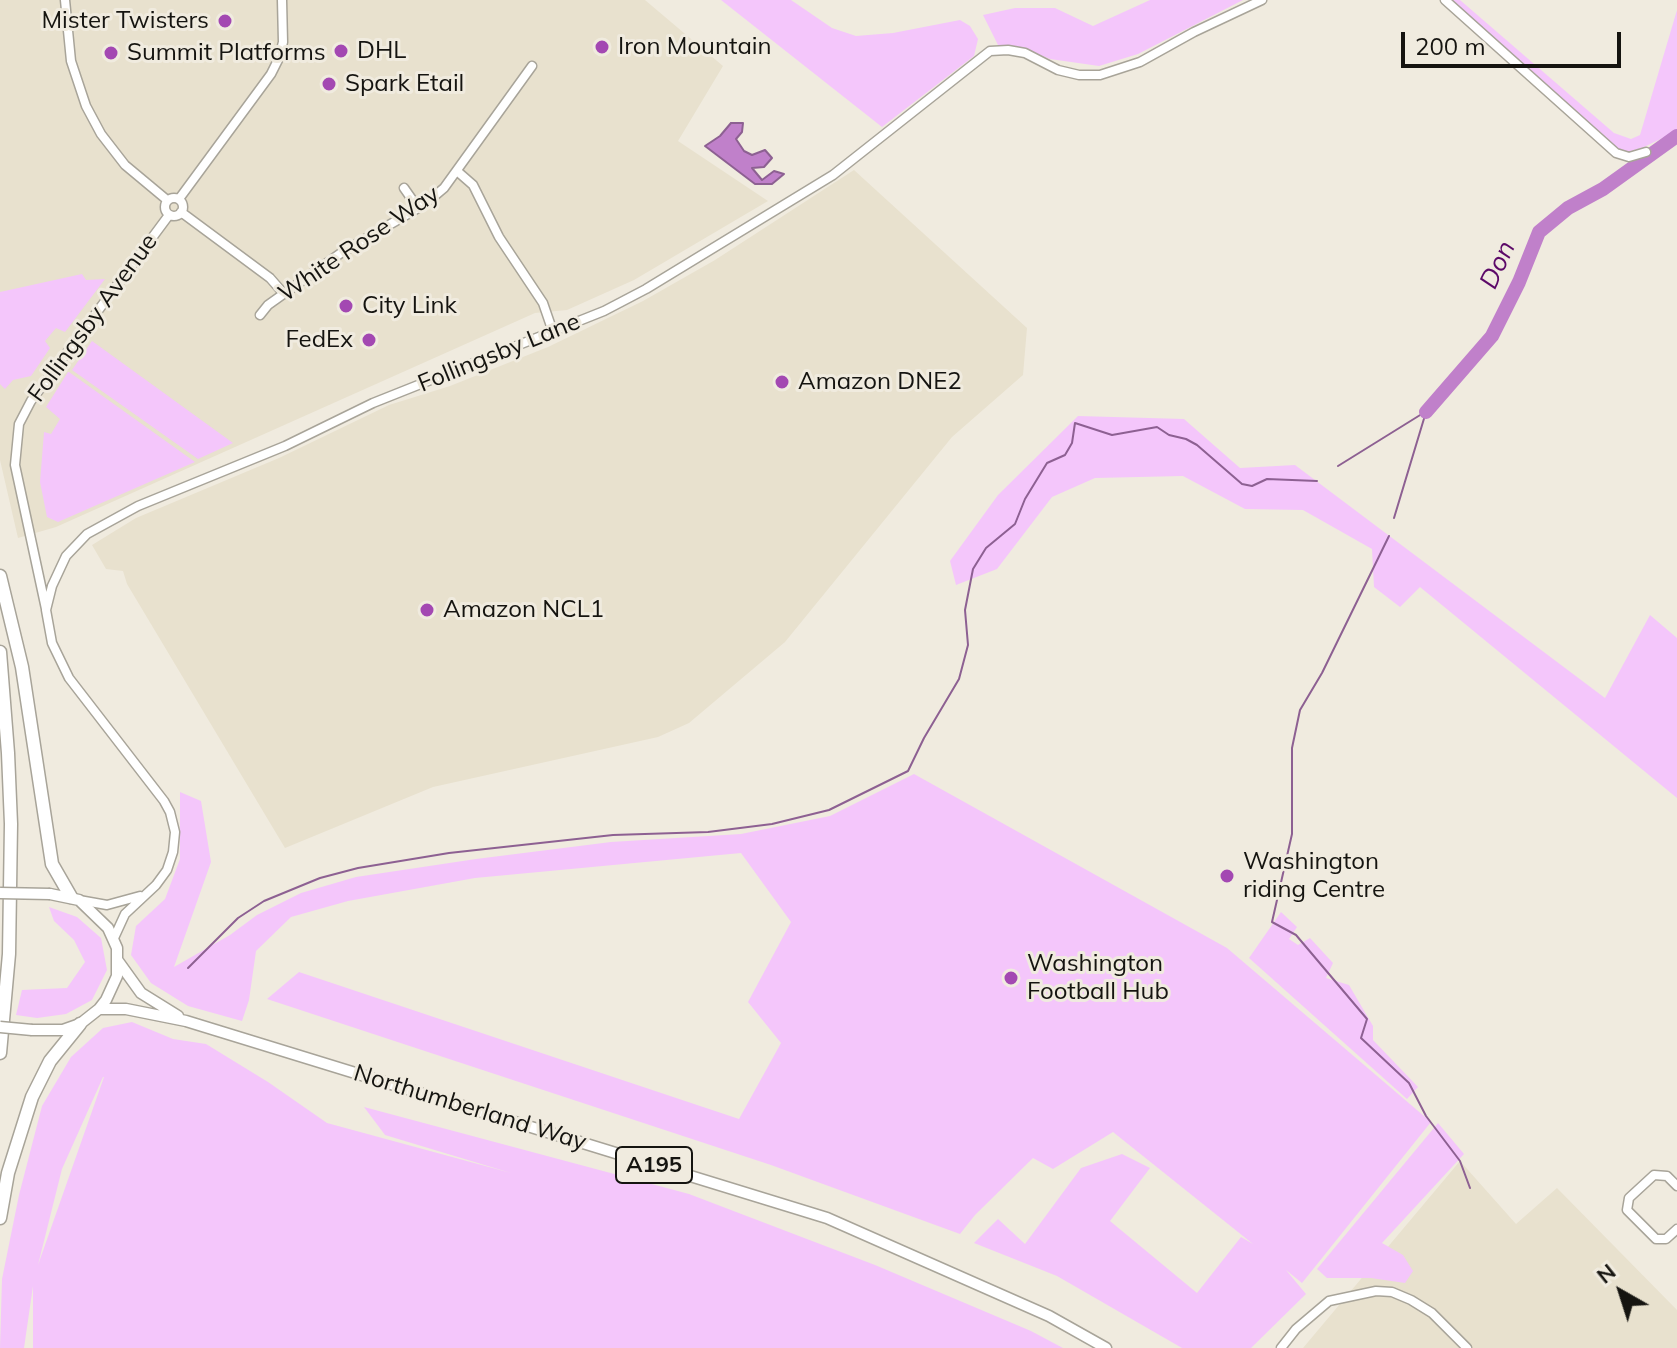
<!DOCTYPE html>
<html>
<head>
<meta charset="utf-8">
<style>
  body { margin:0 }
  #map { position:relative; width:1677px; height:1348px; overflow:hidden; background:#f0ebdf; font-family:Mulish,sans-serif }
  canvas { display:block }
  .north { position:absolute; left:1581px; top:1252px; width:80px; height:80px; -webkit-text-stroke:6px #f0ebdf; paint-order:stroke; rotate:321deg; font-size:22px; font-weight:700; line-height:32px; text-align:center; color:#151410 }
  .north::after { content:''; display:block; margin:auto; width:28px; height:36px; background:#151410; clip-path:polygon(50% 0,100% 100%,50% 72%,0 100%) }
  .scale { position:absolute; left:1401px; top:32px; width:220px; height:36px; box-sizing:border-box; border:4px solid #151410; border-top:0; padding-left:10px; font-size:24px; line-height:28px; white-space:nowrap; color:#151410; -webkit-text-stroke:6px #f0ebdf; paint-order:stroke }
</style>
</head>
<body>
<div id="map">
<canvas width="1677" height="1348"></canvas>
<div class="north">N</div>
<div class="scale">200 m</div>
</div>
<script>
const context = document.querySelector('canvas').getContext('2d');
context.lineJoin = 'round';
function paint(path, color) { context.fillStyle = color; context.fill(path, 'evenodd'); }
const shape = rows => new Path2D(rows.map(r => 'M' + r).join(''));
function trace(path, color, width, dash) { context.strokeStyle = color; context.lineWidth = width; context.lineCap = dash ? 'butt' : 'round'; context.setLineDash(dash || []); context.stroke(path); }
function write(font, color, halo, rows, align = 'center') {
  context.font = font + ' Mulish,sans-serif'; context.lineWidth = 6; context.setLineDash([]); context.textBaseline = 'middle'; context.strokeStyle = halo; context.fillStyle = color; for (const [text, x, y, turn = 0] of rows) {
    context.save(); context.translate(x, y); context.rotate((+turn || 0) * Math.PI / 180); context.textAlign = isNaN(turn) ? turn : align; if (halo) context.strokeText(text, 0, 0); context.fillText(text, 0, 0); context.restore();
  }
}
paint(shape([
  [0,0,645,0,723,66,678,141,768,201,634,280,567,310,535,313,56,527,18,538,0,460],
  [854,170,1027,328,1023,375,952,437,785,642,689,723,658,737,433,787,285,848,127,584,123,571,106,569,92,545,136,518,279,458,389,405,450,386,548,347,643,301,715,260],
  [1460,1161,1516,1224,1557,1188,1677,1310,1677,1348,1303,1348]
]), '#e8e1ce');
paint(shape([
  [721,0,791,0,832,28,856,36,893,33,960,20,970,26,978,39,974,56,882,127],
  [1150,0,1243,0,1138,54,1099,66,1050,59,1022,48,998,45,983,15,1015,8,1055,8,1093,26],
  [1448,0,1460,0,1614,133,1631,139,1640,135,1677,10,1677,131,1644,147,1625,153,1606,142],
  [82,274,86,280,105,279,65,332,56,328,45,341,50,348,31,376,13,380,5,389,0,384,0,292],
  [92,341,233,443,198,459,72,370],
  [68,372,69,372,195,462,58,522,47,517,40,482,44,432,51,434,60,419,46,407],
  [1078,416,1184,419,1240,468,1295,465,1605,698,1650,615,1677,638,1677,798,1420,587,1400,607,1374,587,1372,549,1303,510,1245,509,1183,476,1095,478,1052,497,997,569,956,585,950,561,998,495],
  [914,774,1227,948,1431,1122,1302,1283,1286,1270,1306,1294,1251,1348,1182,1348,1057,1276,974,1243,998,1219,1025,1244,1081,1168,1122,1154,1150,1168,1110,1221,1197,1293,1241,1237,1253,1244,1113,1132,1053,1169,1033,1158,975,1215,960,1234,771,1165,267,999,299,972,739,1119,781,1043,748,1002,791,922,741,853,475,878,348,901,291,917,256,951,249,1000,242,1021,188,1006,151,983,131,955,136,926,165,899,180,859,180,792,201,801,211,862,174,967,230,935,257,915,301,893,356,877,476,859,611,842,741,834,830,816],
  [49,907,77,917,101,938,107,970,92,1000,66,1014,37,1018,16,1015,22,990,67,988,85,962,74,940,54,921],
  [1281,912,1297,927,1289,939,1298,945,1310,938,1333,963,1326,978,1349,985,1373,1026,1373,1040,1418,1087,1407,1099,1249,958],
  [132,1022,173,1039,206,1044,268,1082,327,1123,511,1173,385,1135,364,1107,689,1194,875,1265,1031,1331,1063,1348,33,1348,33,1286,24,1348,0,1348,2,1279,19,1195,42,1106,71,1057,103,1028],
  [103,1077,104,1077,38,1265,62,1169],
  [1438,1123,1464,1154,1382,1243,1403,1255,1413,1271,1405,1283,1371,1278,1327,1278,1317,1269]
]), '#f4c6fb');
const water = shape([
  [731,123,743,123,742,132,736,139,744,151,752,155,765,150,772,158,764,167,752,168,762,180,774,171,784,174,772,184,755,184,705,146,720,136,731,123]
]);
paint(water, '#c080ca');
trace(water, '#8d6092', 2);
trace(shape([
  [1338,466,1425,412],
  [1394,518,1426,412],
  [1389,536,1322,673,1300,710,1292,748,1292,834,1272,922,1296,935,1367,1019,1361,1038,1409,1083,1426,1116,1460,1161,1470,1188],
  [188,968,238,918,264,901,320,878,358,868,449,853,613,835,708,832,772,824,829,810,908,771,924,738,959,679,968,645,965,610,973,569,986,548,1015,524,1025,499,1047,463,1065,455,1072,443,1075,423,1112,435,1157,427,1169,435,1186,439,1197,445,1242,484,1252,486,1267,479,1317,481]
]), '#8d6092', 2);
trace(shape([
  [1426,412,1492,336,1519,282,1539,232,1568,208,1603,189,1677,136]
]), '#c080ca', 14);
const minor = shape([
  [65,0,71,61,86,106,101,134,125,165,167,200],
  [1445,0,1616,153,1629,157,1646,152],
  [457,171,473,185,499,237,543,303,553,332],
  [404,188,418,208],
  '165 207a9 9 0 1 1 18 0a9 9 0 1 1-18 0Z',
  [179,199,271,74,279,58,283,42,282,0],
  [181,212,270,278,284,294],
  [260,315,268,305,341,253,425,204,444,188,532,66],
  [46,609,15,465,19,424,31,401,169,215],
  [79,900,107,905,140,896],
  [114,938,125,914,156,885,167,870,173,852,175,832,170,812,164,801,69,678,52,643,46,610,52,586,66,556,87,534,138,506,285,446,373,403,604,311,646,289,833,175,990,51,1008,50,1025,53,1058,70,1079,75,1100,75,1140,62,1194,32,1262,0],
  [1677,1186,1667,1176,1654,1175,1629,1198,1627,1210,1656,1239,1666,1239,1677,1229],
  [1281,1348,1296,1329,1329,1301,1376,1291,1392,1292,1411,1300,1432,1313,1467,1348]
]);
const major = shape([
  [118,961,141,993,178,1016],
  [99,1009,126,1009,186,1021,827,1218,1049,1316,1106,1348],
  [32,1030,63,1030,80,1024,99,1009,106,1000,117,976,117,948,108,928,79,900,50,894]
]);
const highway = shape([
  [0,576,22,667,52,864,71,897],
  [0,652,8,753,11,824,9,954,0,1053],
  [0,1218,8,1173,32,1097,50,1061,80,1024]
]);
trace(minor, '#a8a499', 11);
trace(major, '#a8a499', 13);
trace(highway, '#a8a499', 15);
trace(minor, '#fff', 8);
trace(major, '#fff', 10);
trace(highway, '#fff', 12);
const majorBridge = shape([
  [0,893,50,894],
  [0,1027,32,1030]
]);
trace(majorBridge, '#a8a499', 13, []);
trace(majorBridge, '#fff', 10);
for (const [x, y, r, color] of [
  [225,21,8,"#a348b2"],
  [602,47,8,"#a348b2"],
  [341,51,8,"#a348b2"],
  [111,53,8,"#a348b2"],
  [329,84,8,"#a348b2"],
  [346,306,8,"#a348b2"],
  [369,340,8,"#a348b2"],
  [782,382,8,"#a348b2"],
  [427,610,8,"#a348b2"],
  [1227,876,8,"#a348b2"],
  [1011,978,8,"#a348b2"]
]) { const dot = new Path2D(); dot.arc(x, y, r, 0, 2 * Math.PI); context.fillStyle = color; context.fill(dot); trace(dot, '#f0ebdf', 3); }
for (const [x, y, w] of [
  [654,1165,76]
]) { const box = new Path2D(); box.roundRect(x - w / 2, y - 18, w, 36, 6); context.fillStyle = '#f0ebdf'; context.fill(box); trace(box, '#151410', 2); }
write('bold 22px', '#151410', null, [
  ["A195",654,1165]
]);
write('24px', '#151410', '#f0ebdf', [
  ["Mister Twisters",209,21,"right"],
  ["Iron Mountain",618,47],
  ["DHL",357,51],
  ["Summit Platforms",127,53],
  ["Spark Etail",345,84],
  ["City Link",362,306],
  ["FedEx",353,340,"right"],
  ["Amazon DNE2",798,382],
  ["Amazon NCL1",443,610],
  ["Washington",1243,862],
  ["riding Centre",1243,890],
  ["Washington",1027,964],
  ["Football Hub",1027,992]
], 'left');
write('24px', '#151410', '#f0ebdf', [
  ["White Rose Way",359,244,-34],
  ["Follingsby Avenue",93,318,-54],
  ["Follingsby Lane",499,353,-22],
  ["Northumberland Way",470,1108,17]
]);
write('italic 26px', '#5c0968', '#f0ebdf', [
  ["Don",1498,265,-65]
]);
</script>
</body>
</html>
